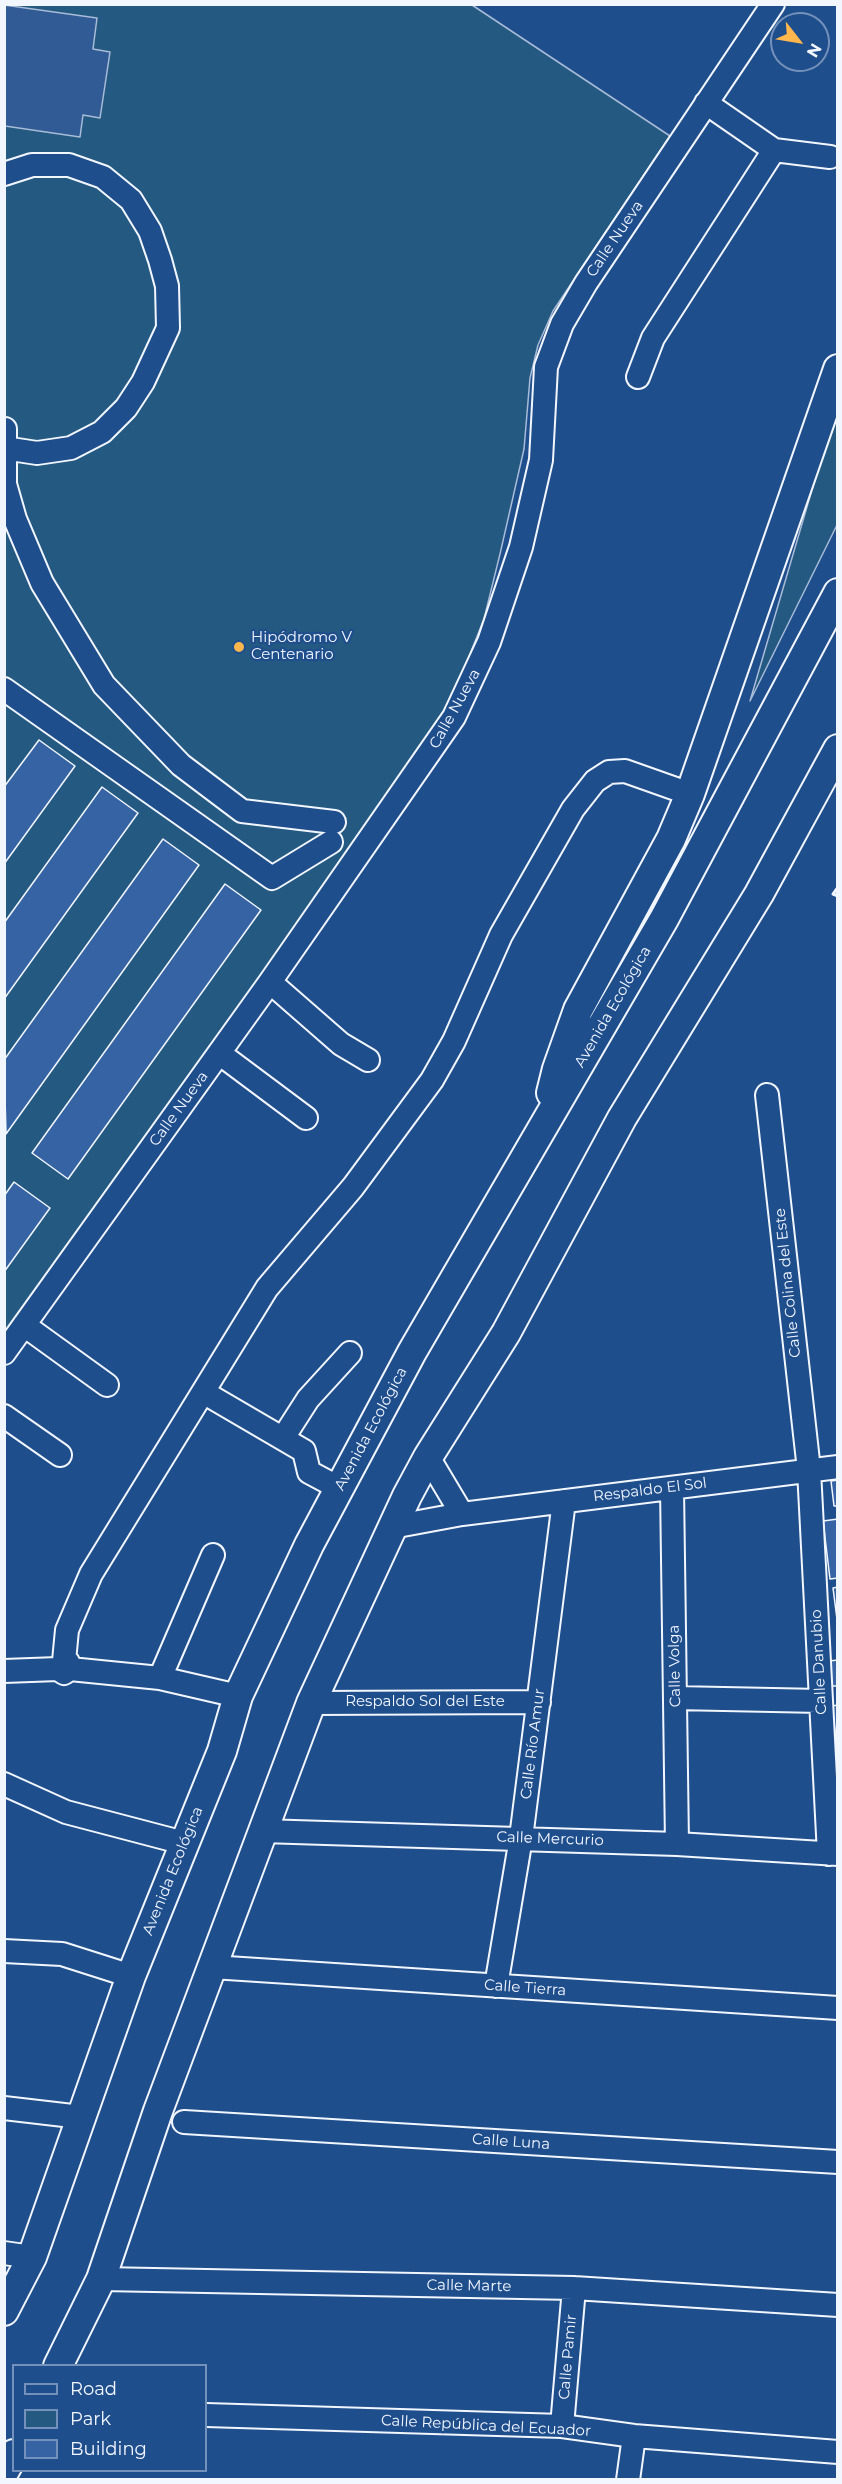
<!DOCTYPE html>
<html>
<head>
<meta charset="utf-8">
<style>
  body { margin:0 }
  #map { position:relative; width:842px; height:2484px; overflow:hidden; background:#1f4e8c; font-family:Montserrat,sans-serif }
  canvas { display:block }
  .frame { position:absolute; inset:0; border:6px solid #f2f6ff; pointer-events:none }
  .legend { position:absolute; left:12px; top:2364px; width:195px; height:108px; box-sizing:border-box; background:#1f4e8c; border:2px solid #7391ba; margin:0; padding:8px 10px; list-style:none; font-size:18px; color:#f2f6ff }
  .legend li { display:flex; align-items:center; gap:12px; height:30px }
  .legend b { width:30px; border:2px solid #7391ba }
  .north { position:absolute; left:770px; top:12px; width:60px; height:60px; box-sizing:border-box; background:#1f4e8c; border:2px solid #7391ba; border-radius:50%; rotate:121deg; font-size:16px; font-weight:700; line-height:24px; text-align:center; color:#f2f6ff }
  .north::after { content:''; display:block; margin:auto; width:21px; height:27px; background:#ffb74d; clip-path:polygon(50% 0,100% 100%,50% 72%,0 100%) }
</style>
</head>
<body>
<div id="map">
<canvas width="842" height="2484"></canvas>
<div class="frame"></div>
<ul class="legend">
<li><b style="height:8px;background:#1f4e8c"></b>Road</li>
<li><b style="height:16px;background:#245a82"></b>Park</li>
<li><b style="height:16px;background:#3563a3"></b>Building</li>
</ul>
<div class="north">N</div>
</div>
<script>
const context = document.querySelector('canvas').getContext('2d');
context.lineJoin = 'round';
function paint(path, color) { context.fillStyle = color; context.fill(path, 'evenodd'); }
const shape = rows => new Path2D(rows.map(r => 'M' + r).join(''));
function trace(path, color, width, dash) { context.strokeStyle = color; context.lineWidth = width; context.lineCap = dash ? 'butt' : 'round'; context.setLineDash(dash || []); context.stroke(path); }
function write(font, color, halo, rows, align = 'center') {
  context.font = font + ' Montserrat,sans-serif'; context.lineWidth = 4.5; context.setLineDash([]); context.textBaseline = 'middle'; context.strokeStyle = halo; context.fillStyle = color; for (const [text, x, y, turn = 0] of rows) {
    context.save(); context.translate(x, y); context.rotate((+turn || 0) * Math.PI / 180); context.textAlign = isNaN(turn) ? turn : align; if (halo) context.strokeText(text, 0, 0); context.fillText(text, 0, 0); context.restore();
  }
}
const green = shape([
  [5,5,472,5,670,136,553,311,538,345,530,378,524,449,500,554,484,619,448,709,5,1341,5,5],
  [837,409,837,525,750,701,831,425,837,409]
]);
paint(green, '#245a82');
trace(green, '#a8bbd7', 1.5);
const parking = shape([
  [4,5,97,18,93,49,110,52,100,118,83,115,80,137,5,126,4,5]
]);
paint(parking, '#305b95');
trace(parking, '#a8bbd7', 1.5);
const building = shape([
  [39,740,75,766,4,864,4,787,39,740],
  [102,787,138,813,4,999,4,923,102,787],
  [163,839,199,865,6,1134,4,1060,163,839],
  [225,884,261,910,68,1179,32,1153,225,884],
  [14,1182,50,1208,4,1272,4,1196,14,1182],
  [838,1480,838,1506,834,1506,831,1481,838,1480],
  [838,1519,838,1578,830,1579,823,1521,838,1519],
  [838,1587,838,1627,833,1588,838,1587],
  [838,1660,838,1686,831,1686,829,1661,838,1660],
  [838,1705,838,1755,832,1706,838,1705]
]);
paint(building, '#3563a3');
trace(building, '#f2f6ff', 1.5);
const minor = shape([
  [706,103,774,150,830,157],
  [4,174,32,165,69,165,103,177,131,200,150,231,160,260,167,286,168,328,143,382,126,408,102,432,71,448,37,453,4,448],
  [638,377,653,338,774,150],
  [5,429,5,484,15,519,42,583,104,685,181,765,242,811,334,822],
  [4,689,272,878,331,842],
  [270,982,341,1044,368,1060],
  [219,1053,306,1118],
  [767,1095,809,1470,829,1854],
  [24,1325,107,1385],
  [4,1353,270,982,454,717,489,642,521,547,541,460,546,367,562,324,586,283,773,4],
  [203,1392,304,1451,309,1472,339,1488],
  [4,1416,60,1455],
  [283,1438,308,1399,350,1353],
  [428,1457,462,1514],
  [672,1488,677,1844],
  [392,1527,462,1514,838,1467],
  [64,1661,67,1630,91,1574,267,1288,353,1187,432,1080,454,1041,501,935,573,809,595,781,609,772,625,771,690,794],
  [70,1669,160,1678,238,1696],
  [4,1671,58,1669,64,1673,70,1669,68,1662],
  [160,1678,213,1555],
  [675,1698,821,1701],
  [311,1703,539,1702],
  [4,1784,66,1812,184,1843],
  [262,1831,677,1844,838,1854],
  [4,1951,62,1954,131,1976],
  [212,1967,838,2008],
  [496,1986,521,1838,564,1501],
  [4,2108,81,2117],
  [184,2122,838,2162],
  [4,2253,32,2257],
  [101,2279,574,2288,838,2305],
  [206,2415,562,2426,634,2436,838,2452],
  [562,2426,574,2288],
  [628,2480,634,2436]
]);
const major = shape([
  [551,1093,557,1069,578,1010,671,839,690,794,838,369],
  [4,2311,32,2257,131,1976,222,1751,238,1696,309,1545,412,1352,664,919,838,593],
  [58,2366,101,2279,158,2111,311,1703,407,1496,428,1457,506,1333,622,1118,759,894,838,749],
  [4,2472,14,2454]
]);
trace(minor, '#f2f6ff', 26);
trace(major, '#f2f6ff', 32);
trace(minor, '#1f4e8c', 22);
trace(major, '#1f4e8c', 28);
trace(shape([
  [838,887,833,894,838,896]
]), '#f2f6ff', 3);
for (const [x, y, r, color] of [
  [239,647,6,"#ffb74d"]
]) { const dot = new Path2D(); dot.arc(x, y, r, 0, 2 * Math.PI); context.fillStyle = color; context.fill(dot); trace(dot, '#1f4e8c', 2); }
write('15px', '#f2f6ff', '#1f4e8c', [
  ["Calle Nueva",615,239,-56],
  ["Calle Nueva",455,709,-61],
  ["Avenida Ecológica",613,1007,-60],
  ["Calle Nueva",179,1109,-54],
  ["Calle Colina del Este",788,1283,-96],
  ["Avenida Ecológica",371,1429,-62],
  ["Respaldo El Sol",650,1490,-7],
  ["Calle Danubio",819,1662,-93],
  ["Calle Volga",675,1666,-91],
  ["Respaldo Sol del Este",425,1702],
  ["Calle Río Amur",533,1744,-83],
  ["Calle Mercurio",550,1839,2],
  ["Avenida Ecológica",173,1871,-68],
  ["Calle Tierra",525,1988,4],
  ["Calle Luna",511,2142,4],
  ["Calle Marte",469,2286,1],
  ["Calle Pamir",568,2357,-85],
  ["Calle República del Ecuador",486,2426,3]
]);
write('15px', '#f2f6ff', '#1f4e8c', [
  ["Hipódromo V",251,638],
  ["Centenario",251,655]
], 'left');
</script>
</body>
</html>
